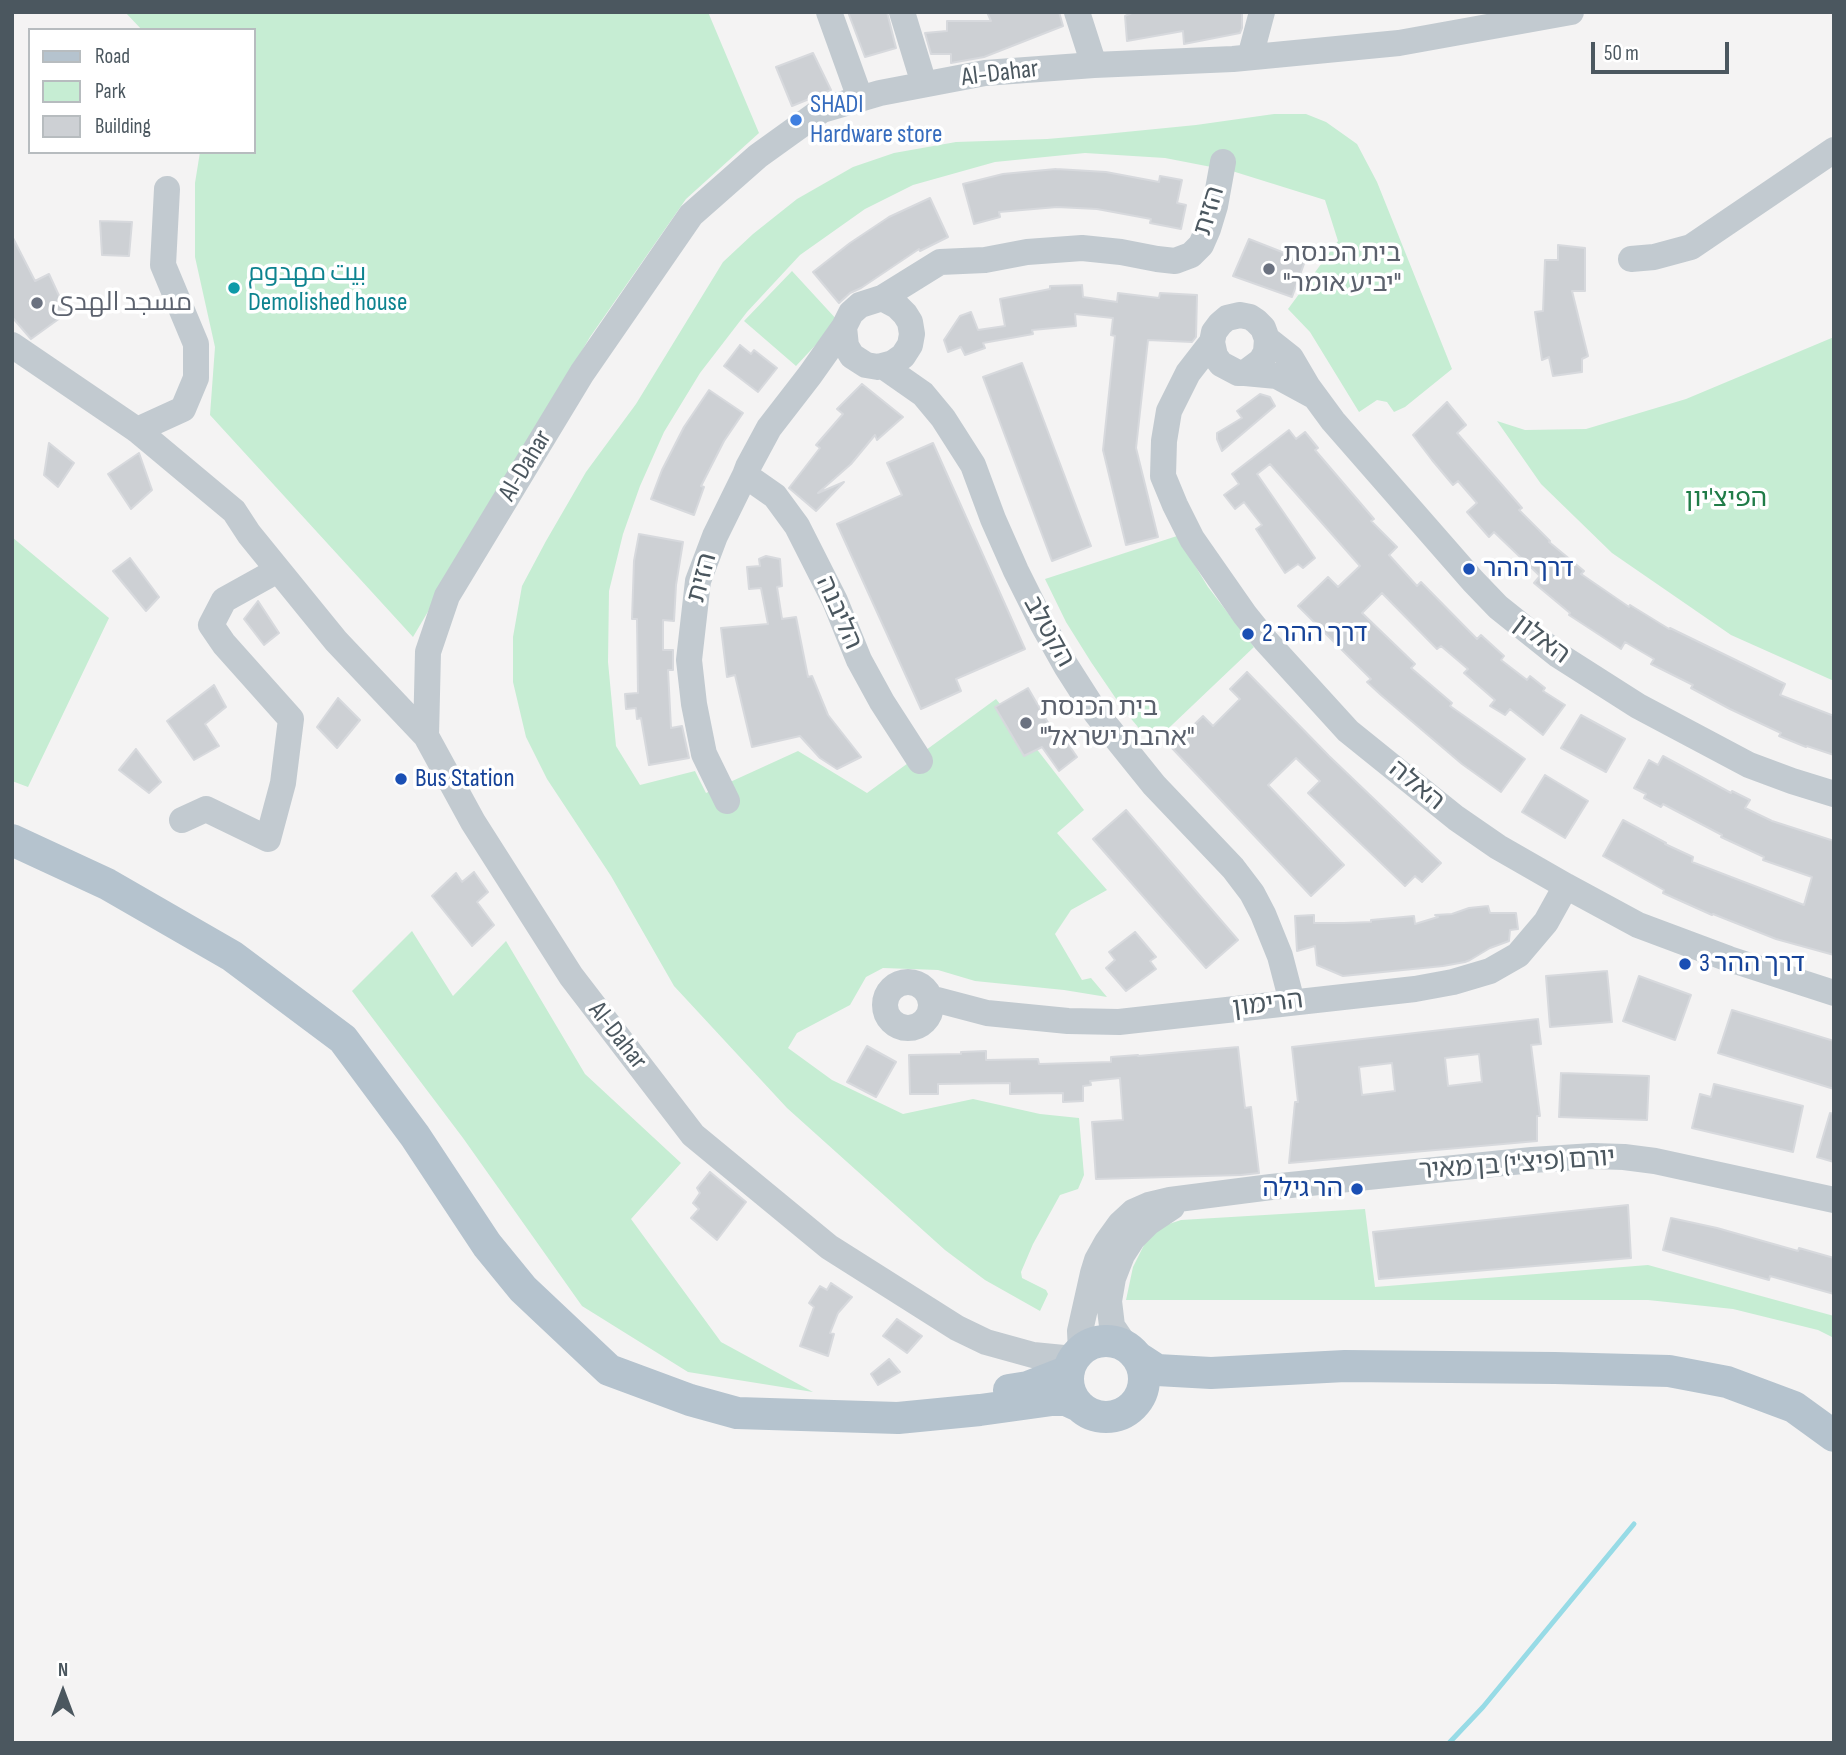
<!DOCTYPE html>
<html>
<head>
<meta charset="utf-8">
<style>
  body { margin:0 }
  #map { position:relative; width:1846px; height:1755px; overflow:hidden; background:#f4f3f3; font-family:"Sofia Sans Condensed",sans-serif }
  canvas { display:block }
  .frame { position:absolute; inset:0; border:14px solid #4b575f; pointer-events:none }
  .legend { position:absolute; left:28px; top:28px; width:228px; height:126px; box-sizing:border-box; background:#fff; border:2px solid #b7bcbf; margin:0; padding:9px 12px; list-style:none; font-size:21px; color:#4b575f }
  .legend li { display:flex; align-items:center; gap:14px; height:35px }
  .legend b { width:35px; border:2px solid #b7bcbf }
  .north { position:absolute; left:28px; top:1657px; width:70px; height:70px; -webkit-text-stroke:5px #fff; paint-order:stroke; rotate:0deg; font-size:19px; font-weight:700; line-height:28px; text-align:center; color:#4b575f }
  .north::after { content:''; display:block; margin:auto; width:24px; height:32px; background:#4b575f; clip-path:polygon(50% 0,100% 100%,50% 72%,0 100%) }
  .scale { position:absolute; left:1591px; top:42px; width:138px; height:32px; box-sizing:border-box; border:4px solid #4b575f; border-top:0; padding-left:9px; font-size:21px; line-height:24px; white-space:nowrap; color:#4b575f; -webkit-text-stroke:5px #fff; paint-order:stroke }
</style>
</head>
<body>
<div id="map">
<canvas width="1846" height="1755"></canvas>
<div class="frame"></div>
<ul class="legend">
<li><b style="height:9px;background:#b5c3ce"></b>Road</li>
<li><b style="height:19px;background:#c6edd3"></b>Park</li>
<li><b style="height:19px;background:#cdd0d4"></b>Building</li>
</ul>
<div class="north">N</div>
<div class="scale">50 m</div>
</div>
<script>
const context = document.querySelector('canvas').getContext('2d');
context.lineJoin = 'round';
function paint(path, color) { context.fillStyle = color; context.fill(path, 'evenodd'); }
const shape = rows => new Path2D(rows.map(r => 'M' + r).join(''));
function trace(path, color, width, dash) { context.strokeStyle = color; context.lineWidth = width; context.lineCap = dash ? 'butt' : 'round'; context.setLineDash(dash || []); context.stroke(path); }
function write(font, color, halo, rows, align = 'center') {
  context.font = font + ' "Sofia Sans Condensed",Cairo,"Noto Sans Hebrew",sans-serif'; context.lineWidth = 7; context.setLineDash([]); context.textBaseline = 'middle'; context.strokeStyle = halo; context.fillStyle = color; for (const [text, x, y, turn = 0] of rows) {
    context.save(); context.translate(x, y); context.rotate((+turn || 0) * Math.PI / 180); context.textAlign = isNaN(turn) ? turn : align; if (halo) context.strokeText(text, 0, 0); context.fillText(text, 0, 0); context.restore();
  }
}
paint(shape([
  [125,12,708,12,759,133,686,199,590,337,413,637,210,415,215,347,195,257,195,183,200,152,254,152,254,30,142,30],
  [1274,114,1306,114,1326,122,1357,144,1377,182,1452,369,1405,407,1394,412,1387,402,1377,400,1359,412,1310,332,1288,309,1338,241,1325,200,1232,171,1165,158,1085,153,995,162,913,185,865,209,800,255,747,312,700,373,664,432,640,486,623,534,609,591,608,662,616,746,640,785,695,771,706,793,798,751,867,793,996,699,1039,752,1084,810,1057,833,1107,890,1071,910,1055,934,1082,980,1091,978,1107,997,1064,990,975,981,938,970,883,968,866,977,850,1005,797,1033,788,1048,832,1080,903,1114,973,1099,1040,1114,1079,1118,1084,1175,1078,1189,1060,1195,1033,1244,1021,1272,1022,1278,1046,1290,1048,1294,1040,1311,985,1280,945,1250,787,1108,674,986,611,876,547,779,526,737,513,682,513,637,522,586,546,541,586,472,636,404,723,262,753,234,797,199,853,167,894,153,956,142,1047,139,1105,134,1196,125],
  [792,271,838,321,796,366,744,321],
  [1834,337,1834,681,1731,635,1612,553,1541,484,1497,421,1525,430,1586,429,1686,399],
  [1177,536,1208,587,1254,647,1152,744,1123,709,1091,662,1066,622,1045,579],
  [12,537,109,618,28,787,12,781],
  [412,931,453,996,506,941,585,1074,681,1163,631,1219,721,1342,813,1392,688,1372,582,1306,463,1138,352,991],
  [1365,1209,1375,1287,1648,1265,1834,1316,1834,1338,1818,1330,1733,1309,1648,1300,1126,1300,1133,1267,1146,1241,1160,1227,1181,1220]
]), '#c6edd3');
trace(shape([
  [1449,1743,1483,1707,1634,1524]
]), '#97dbe6', 5);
const building = shape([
  [848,12,887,12,896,48,865,57,848,12],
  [987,12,1059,12,1063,26,984,57,951,63,951,54,931,54,925,33,947,31,947,21,991,21,987,12],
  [1134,12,1242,12,1242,28,1240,33,1184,44,1183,31,1127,41,1125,16,1134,12],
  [813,53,831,90,792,106,776,67,813,53],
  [1056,169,1106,172,1159,182,1160,176,1182,180,1177,203,1186,205,1181,229,1150,223,1151,219,1097,209,1057,207,999,212,1000,217,974,224,963,184,1003,174,1056,169],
  [930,198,948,237,920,251,919,249,861,288,850,293,839,303,813,272,850,243,889,217,930,198],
  [100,221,132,222,129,256,102,255,100,221],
  [12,236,35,281,49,274,67,313,31,339,12,317,12,236],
  [1249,239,1305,261,1292,297,1233,276,1249,239],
  [1558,245,1585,248,1585,291,1572,291,1588,356,1582,359,1582,372,1553,376,1549,357,1542,360,1535,312,1543,311,1545,260,1558,260,1558,245],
  [1082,285,1083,297,1117,302,1118,293,1159,298,1160,293,1197,295,1196,337,1192,342,1148,340,1136,448,1158,537,1126,545,1103,450,1115,336,1111,335,1113,318,1075,314,1076,326,1032,330,1033,334,983,343,985,348,965,355,961,347,948,352,944,340,960,316,971,312,978,330,1005,326,1000,299,1050,289,1050,286,1082,285],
  [740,345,751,354,754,350,777,368,758,392,724,366,740,345],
  [1022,363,1091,546,1052,561,983,377,1022,363],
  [862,384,903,417,877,440,875,435,851,464,818,493,844,482,816,511,789,488,820,448,816,445,843,414,837,409,862,384],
  [709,390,743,413,724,441,701,486,704,487,694,515,651,499,662,470,684,427,709,390],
  [1260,394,1270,397,1275,406,1222,451,1217,439,1217,433,1242,418,1237,411,1260,394],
  [1447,402,1466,425,1457,433,1522,508,1519,510,1550,541,1549,542,1584,571,1581,574,1629,607,1630,605,1669,629,1670,628,1785,684,1780,695,1834,716,1834,755,1807,746,1806,747,1779,736,1781,733,1730,709,1691,688,1693,685,1651,664,1654,659,1625,642,1621,649,1569,615,1570,613,1534,583,1540,576,1494,532,1489,537,1467,512,1477,503,1458,481,1453,485,1432,460,1413,435,1447,402],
  [1289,430,1296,439,1305,432,1318,448,1315,450,1374,519,1371,521,1397,547,1389,555,1417,586,1421,582,1477,639,1481,635,1504,656,1501,660,1527,680,1530,676,1545,688,1543,691,1565,705,1543,735,1510,709,1505,715,1490,706,1495,700,1464,673,1468,669,1441,646,1437,649,1382,593,1362,613,1415,664,1411,668,1452,703,1450,706,1525,759,1501,792,1462,764,1381,695,1367,682,1371,679,1298,606,1328,577,1338,587,1360,566,1270,464,1257,474,1315,558,1303,568,1298,564,1285,573,1256,529,1262,525,1244,502,1235,509,1224,495,1239,484,1232,474,1289,430],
  [49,443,74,463,58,487,44,475,49,443],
  [933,443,1025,649,956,679,961,691,921,709,837,524,902,495,887,463,933,443],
  [139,453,152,490,131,509,108,474,139,453],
  [639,534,683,542,676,585,674,621,663,620,663,650,673,650,673,670,668,670,671,728,682,726,689,758,649,765,641,718,637,719,636,708,626,709,625,694,638,693,637,619,632,619,634,561,639,534],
  [766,556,780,559,782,586,777,587,782,619,796,617,808,677,812,676,828,715,861,757,837,769,820,758,800,736,752,747,735,675,727,677,721,628,768,624,761,588,749,589,747,567,760,566,759,559,766,556],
  [130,558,159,597,146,611,113,571,130,558],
  [258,601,279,633,264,645,244,619,258,601],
  [1247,672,1329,756,1441,863,1422,882,1415,876,1405,886,1308,793,1320,781,1296,758,1268,785,1344,865,1311,896,1171,747,1203,716,1213,726,1240,699,1230,689,1247,672],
  [214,685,226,707,205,724,219,746,194,760,167,721,214,685],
  [1028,688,1061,745,1066,741,1077,757,1059,771,1042,747,1024,756,995,707,1028,688],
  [338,698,360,720,337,748,317,727,338,698],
  [1581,715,1625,739,1606,772,1561,748,1581,715],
  [136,749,161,782,149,793,119,770,136,749],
  [1663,756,1731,793,1732,791,1750,800,1745,808,1772,821,1834,841,1834,955,1776,939,1713,914,1712,915,1663,893,1664,890,1603,856,1623,820,1666,843,1665,844,1693,857,1692,862,1804,905,1812,877,1763,860,1764,857,1721,837,1722,835,1663,804,1661,807,1644,798,1646,794,1634,788,1649,760,1658,765,1663,756],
  [1545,775,1588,801,1565,838,1522,812,1545,775],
  [1126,810,1238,940,1206,968,1093,839,1126,810],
  [474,872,488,892,477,902,494,925,472,946,432,896,456,873,462,882,474,872],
  [1488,906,1490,913,1516,913,1518,929,1510,930,1509,941,1490,948,1470,960,1465,962,1443,966,1343,976,1317,965,1315,946,1297,951,1295,916,1314,915,1314,923,1344,923,1371,922,1371,920,1414,916,1415,924,1438,917,1435,915,1452,914,1469,908,1488,906],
  [1135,932,1156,957,1150,961,1156,969,1126,991,1106,968,1115,960,1109,952,1135,932],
  [1607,971,1612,1022,1550,1027,1546,976,1607,971],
  [1639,976,1691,995,1675,1040,1623,1021,1639,976],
  [1732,1010,1834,1041,1834,1089,1718,1053,1732,1010],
  [1538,1019,1541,1044,1531,1045,1540,1116,1537,1116,1537,1141,1289,1163,1295,1102,1298,1102,1292,1047,1538,1019],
  [1479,1054,1482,1082,1448,1086,1445,1058,1479,1054],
  [1392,1063,1395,1091,1362,1095,1359,1067,1392,1063],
  [867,1046,896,1062,876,1097,847,1082,867,1046],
  [1238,1047,1245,1108,1251,1107,1259,1173,1241,1175,1096,1179,1092,1122,1123,1120,1120,1078,1090,1081,1091,1085,1083,1086,1083,1101,1063,1102,1063,1093,1010,1094,1010,1083,938,1084,938,1094,910,1094,909,1055,961,1054,961,1052,986,1051,986,1060,1038,1059,1039,1064,1111,1062,1111,1057,1138,1055,1138,1056,1238,1047],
  [1561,1073,1649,1076,1647,1120,1559,1117,1561,1073],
  [1714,1084,1803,1106,1793,1152,1692,1128,1700,1094,1711,1097,1714,1084],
  [1830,1113,1834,1114,1834,1162,1817,1157,1830,1113],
  [710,1172,746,1202,717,1240,691,1218,699,1209,693,1203,700,1193,697,1188,710,1172],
  [1628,1205,1631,1258,1379,1279,1373,1232,1628,1205],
  [1671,1218,1717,1228,1798,1251,1799,1248,1834,1258,1834,1294,1770,1276,1769,1280,1663,1250,1671,1218],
  [831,1283,852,1297,838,1313,830,1333,834,1334,828,1356,800,1346,814,1307,809,1303,820,1286,827,1290,831,1283],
  [897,1319,922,1336,907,1353,883,1336,897,1319],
  [889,1359,900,1372,878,1385,871,1374,889,1359]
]);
paint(building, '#cdd0d4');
trace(building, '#d7d9dd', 2);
trace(shape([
  [829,12,860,98],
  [902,12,924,84],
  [1077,12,1094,65],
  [1250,57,1262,12],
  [1631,259,1654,257,1691,247,1834,150],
  [882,298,940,262,985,260,1027,252,1082,248,1121,252,1157,259,1175,261,1191,255,1201,245,1208,229,1215,206,1223,162],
  [882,298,897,306,905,314,910,322,912,334,910,345,903,356,893,363,878,367,866,365,852,356,846,346,844,327,851,313,860,305,882,298],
  [1240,315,1250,317,1256,321,1263,328,1267,339,1266,352,1261,361,1245,373,1238,373,1221,364,1215,356,1212,342,1214,332,1220,324,1227,318,1240,315],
  [1267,339,1291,358,1308,387,1333,421,1473,581,1498,607,1558,655,1638,706,1749,765,1792,781,1834,794],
  [1212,342,1188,373,1169,411,1164,441,1163,476,1175,505,1192,539,1245,615,1266,641,1348,731,1456,818,1498,847,1566,886,1638,925,1729,959,1834,993],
  [12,345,137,430,234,511,249,534,336,641,426,736],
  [883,366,923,394,943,418,973,465,993,519,1016,571,1043,625,1066,666,1096,713,1154,785,1233,868,1252,893,1263,914,1280,956,1292,1002],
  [1245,373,1277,376,1312,395],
  [137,430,183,409,196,378,196,344,163,265,167,189],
  [745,475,775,496,797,526,835,601,859,660,882,702,920,761],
  [727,801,704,754,694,704,689,660,698,581,715,536,745,475,748,467,769,428,810,375,844,327],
  [182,820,206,809,268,839,283,783,291,719,224,644,211,625,224,600,278,570],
  '885 1005a23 23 0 1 1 46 0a23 23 0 1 1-46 0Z',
  [930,998,987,1013,1068,1021,1119,1022,1415,989,1453,982,1490,971,1518,955,1546,922,1566,886],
  [1125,1345,1112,1326,1109,1301,1113,1278,1122,1255,1133,1238,1148,1223,1172,1207],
  [1081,1351,1080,1331,1093,1273,1097,1260,1107,1242,1120,1224,1133,1212,1149,1205,1170,1200,1271,1187,1532,1160,1593,1156,1624,1157,1655,1161,1834,1200],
  [1074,1359,1033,1355,986,1342,957,1328,829,1247,693,1135,571,976,473,822,426,736,428,652,447,596,582,373,691,215,758,156,822,110,880,93,985,73,1094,65,1233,59,1399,43,1571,12]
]), '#c2cad0', 26);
trace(shape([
  [12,840,107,884,232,956,343,1039,415,1136,487,1245,523,1289,609,1370,690,1400,737,1413,898,1418,980,1410,1052,1400,1066,1400,1079,1406],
  '1068 1379a38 38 0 1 1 76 0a38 38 0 1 1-76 0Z',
  [1137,1357,1157,1370,1211,1373,1345,1366,1555,1368,1669,1371,1727,1382,1794,1407,1834,1436],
  [1009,1390,1028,1387,1069,1371]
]), '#b5c3ce', 32);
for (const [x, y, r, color] of [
  [796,120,7,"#3f7fe0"],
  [1269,269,7,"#6b7280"],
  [234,288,7,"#0f9aa8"],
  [37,303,7,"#6b7280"],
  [1469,569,7,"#1a4fb4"],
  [1248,634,7,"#1a4fb4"],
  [1026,723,7,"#6b7280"],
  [401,779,7,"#1a4fb4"],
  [1685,964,7,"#1a4fb4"],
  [1357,1189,7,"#1a4fb4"]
]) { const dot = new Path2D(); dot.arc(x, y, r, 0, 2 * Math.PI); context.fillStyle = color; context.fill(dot); trace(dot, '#fff', 2.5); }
write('26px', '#4b575f', '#fff', [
  ["Al-Dahar",1000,74,-7],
  ["הזית",1210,211,-73],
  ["Al-Dahar",526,466,-59],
  ["הזית",703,578,-75],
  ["הליבנה",838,613,66],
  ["הקטלב",1048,632,61],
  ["האלון",1541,640,37],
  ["האלה",1416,786,39],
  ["הרימון",1268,1005,-7],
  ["Al-Dahar",617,1036,52],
  ["יורם (פיצ'י) בן מאיר",1517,1165,-4]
]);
write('26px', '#366cbe', '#fff', [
  ["SHADI",810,105],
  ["Hardware store",810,135]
], 'left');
write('26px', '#5b616d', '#fff', [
  ["בית הכנסת",1283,254],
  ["\"יביע אומר\"",1283,284],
  ["مسجد الهدى",51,303],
  ["בית הכנסת",1040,708],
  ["\"אהבת ישראל\"",1040,738]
], 'left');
write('26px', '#0d838f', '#fff', [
  ["بيت مهدوم",248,273],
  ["Demolished house",248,303]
], 'left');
write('26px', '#207c48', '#fff', [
  ["הפיצ'יון",1726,499]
]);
write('26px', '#164399', '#fff', [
  ["דרך ההר",1483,569],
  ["דרך ההר 2",1262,634],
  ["Bus Station",415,779],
  ["דרך ההר 3",1699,964],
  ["הר גילה",1343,1189,"right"]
], 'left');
</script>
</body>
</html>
